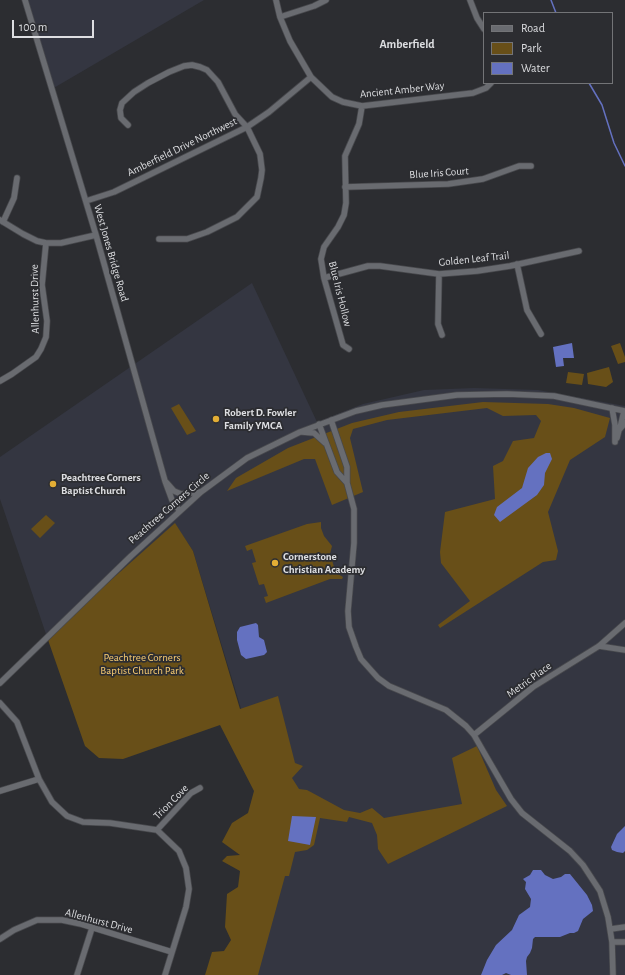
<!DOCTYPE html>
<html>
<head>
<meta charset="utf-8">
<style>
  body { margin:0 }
  #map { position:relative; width:625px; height:975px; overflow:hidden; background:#2c2d31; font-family:"Alegreya Sans",sans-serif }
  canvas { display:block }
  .legend { position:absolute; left:483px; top:12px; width:130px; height:72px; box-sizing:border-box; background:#2c2d31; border:1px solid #737477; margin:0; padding:5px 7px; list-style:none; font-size:12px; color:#dddee1 }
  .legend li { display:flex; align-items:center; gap:8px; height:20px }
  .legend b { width:20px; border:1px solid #737477 }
  .scale { position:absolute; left:12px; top:20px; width:82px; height:18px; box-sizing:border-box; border:2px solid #dddee1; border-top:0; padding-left:5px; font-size:12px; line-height:14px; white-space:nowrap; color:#dddee1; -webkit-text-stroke:3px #2c2d31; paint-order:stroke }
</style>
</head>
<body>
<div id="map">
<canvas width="625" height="975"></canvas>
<ul class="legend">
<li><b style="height:5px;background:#696b70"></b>Road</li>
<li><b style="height:11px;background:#684f18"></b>Park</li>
<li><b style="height:11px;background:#6471c0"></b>Water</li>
</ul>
<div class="scale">100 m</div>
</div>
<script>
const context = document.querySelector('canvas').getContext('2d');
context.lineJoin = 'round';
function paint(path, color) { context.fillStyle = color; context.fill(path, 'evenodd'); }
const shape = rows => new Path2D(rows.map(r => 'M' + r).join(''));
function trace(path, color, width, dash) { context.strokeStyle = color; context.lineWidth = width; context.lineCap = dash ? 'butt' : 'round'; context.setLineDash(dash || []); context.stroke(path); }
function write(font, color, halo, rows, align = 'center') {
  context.font = font + ' "Alegreya Sans",sans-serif'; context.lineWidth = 3.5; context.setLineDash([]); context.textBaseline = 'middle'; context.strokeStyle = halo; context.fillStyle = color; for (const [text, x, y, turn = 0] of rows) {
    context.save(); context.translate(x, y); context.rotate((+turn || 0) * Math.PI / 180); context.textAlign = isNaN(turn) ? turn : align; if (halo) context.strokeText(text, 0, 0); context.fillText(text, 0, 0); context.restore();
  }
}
paint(shape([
  [25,0,204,0,52,89],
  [252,283,317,422,363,404,424,390,474,388,538,390,625,406,625,975,232,975,271,807,193,551,175,524,47,637,0,499,0,457]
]), '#343641');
paint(shape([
  [620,343,625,357,625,362,618,364,611,346],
  [609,367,613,382,606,387,588,384,587,373],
  [568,372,584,374,582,385,566,383],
  [483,402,548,404,574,408,610,418,605,437,570,460,548,512,558,551,556,560,543,562,440,628,438,625,470,601,441,563,440,552,445,512,495,499,493,466,503,461,513,441,534,438,541,421,536,415,503,416,487,408,387,420,353,429,350,438,363,492,332,505,315,459,304,459,227,491,236,478,288,448,352,423,399,412],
  [179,404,196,431,187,435,171,408],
  [46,515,55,523,40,538,31,529],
  [321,522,321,528,324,536,332,546,330,554,336,573,343,577,342,579,330,579,266,603,264,597,268,596,264,584,259,585,252,563,256,562,252,549,247,551,245,546,307,524],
  [175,523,193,551,240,709,278,696,295,763,303,766,292,778,299,789,307,790,344,810,360,813,372,808,384,818,462,804,452,758,477,746,496,790,507,806,388,864,378,849,377,835,372,823,349,817,347,822,320,818,314,845,307,850,295,852,289,876,285,876,258,975,205,975,212,952,224,951,231,940,225,927,227,894,238,887,240,871,222,861,227,856,240,855,222,842,232,823,248,813,254,791,220,725,123,759,99,758,85,746,47,637]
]), '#684f18');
paint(shape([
  [572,343,574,358,563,358,564,366,556,367,553,347],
  [546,453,550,453,552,459,545,473,544,485,537,495,500,522,494,515,497,507,522,488,528,468,538,457],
  [256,623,258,625,259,637,264,640,267,652,264,655,246,659,241,655,237,640,237,632,240,627],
  [292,816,316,817,310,845,288,841],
  [625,826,625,851,623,853,617,852,612,850,611,847,617,834],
  [533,870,541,870,545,875,553,879,561,877,565,874,570,874,587,895,592,905,593,911,583,919,578,931,574,933,570,933,560,937,535,937,533,939,532,948,530,953,527,957,526,961,527,975,511,975,506,973,502,975,481,975,487,960,496,945,512,930,519,915,530,907,531,899,525,889,526,882,523,879,530,875]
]), '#6471c0');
trace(shape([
  [551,0,556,13],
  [589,83,602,105,614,143,625,166]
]), '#6471c0', 1.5);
const minor = shape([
  [25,0,96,235,165,481,172,500,179,510],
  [276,0,280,17,290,41,311,77,332,97,343,102,362,106,473,93,486,88,491,83],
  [470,0,477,18,484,29],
  [280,17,314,6,326,0],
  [128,125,121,118,120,110,122,103,134,92,148,83,169,72,184,66,192,65,200,67,207,70,218,82,235,114,247,127,260,154,262,170,261,178,257,197,237,217,207,232,187,239,159,239],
  [345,187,448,184,483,179,519,166,531,166],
  [86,201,114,192,247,127,269,112,311,77],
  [0,220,23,234,37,241,46,243,61,243,96,235],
  [3,222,14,198,17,178],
  [517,264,527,310,541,334],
  [439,274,438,324,442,335],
  [324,278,368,266,380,266,439,274,477,271,510,266,579,251],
  [349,349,343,345,324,278,321,259,324,247,338,227,344,215,346,203,345,156,359,124,362,106],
  [0,381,12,374,36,357,41,349,46,337,47,321,42,285,46,243],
  [612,408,615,425,615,442],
  [331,420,347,467,347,483,354,509,354,543,348,611,349,627,356,647,361,659,378,678,389,686,446,710,466,726,474,735,482,749,511,799,522,813,570,851,583,865,600,891,608,917,612,942,613,975],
  [319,424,337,472,347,483],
  [620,428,624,411],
  [302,432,314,433,325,443],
  [617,438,619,430,625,423],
  [167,483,174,491,181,494,200,492],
  [599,646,625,650],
  [0,683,131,556,201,492,247,458,300,432,356,411,382,405,457,395,507,394,554,396,625,411],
  [0,703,17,722,39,779,52,802,67,816,83,822,110,823,157,830,179,851,186,868,189,889,186,907,165,975],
  [474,735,533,687,599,646,625,623],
  [0,791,39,779],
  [157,830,191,793,200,788],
  [611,929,625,927],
  [0,939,14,930,37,920,62,920,81,924,172,952],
  [612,942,625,942],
  [77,975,92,928]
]);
trace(minor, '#48494d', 7);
trace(minor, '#696b70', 5.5);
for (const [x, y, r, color] of [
  [216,419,4,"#e3ae35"],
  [53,484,4,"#e3ae35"],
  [275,563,4,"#e3ae35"]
]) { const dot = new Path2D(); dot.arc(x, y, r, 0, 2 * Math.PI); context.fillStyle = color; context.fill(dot); trace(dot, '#2c2d31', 1.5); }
write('11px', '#dddee1', '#2c2d31', [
  ["Ancient Amber Way",402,90,-6],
  ["Amberfield Drive Northwest",182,147,-26],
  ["Blue Iris Court",439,173,-4],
  ["West Jones Bridge Road",111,253,74],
  ["Golden Leaf Trail",474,259,-6],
  ["Blue Iris Hollow",340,294,76],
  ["Allenhurst Drive",35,299,-91],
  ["Peachtree Corners Circle",169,508,-41],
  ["Metric Place",529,680,-36],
  ["Trion Cove",171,802,-45],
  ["Allenhurst Drive",99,921,15]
]);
write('bold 11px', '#dddee1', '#2c2d31', [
  ["Robert D. Fowler",224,413],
  ["Family YMCA",224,426],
  ["Peachtree Corners",61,478],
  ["Baptist Church",61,491],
  ["Cornerstone",283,557],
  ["Christian Academy",283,570]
], 'left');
write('11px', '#fdcf73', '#2c2d31', [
  ["Peachtree Corners",142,658],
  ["Baptist Church Park",142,671]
]);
write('bold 12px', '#dddee1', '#2c2d31', [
  ["Amberfield",407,44]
]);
</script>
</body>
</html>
